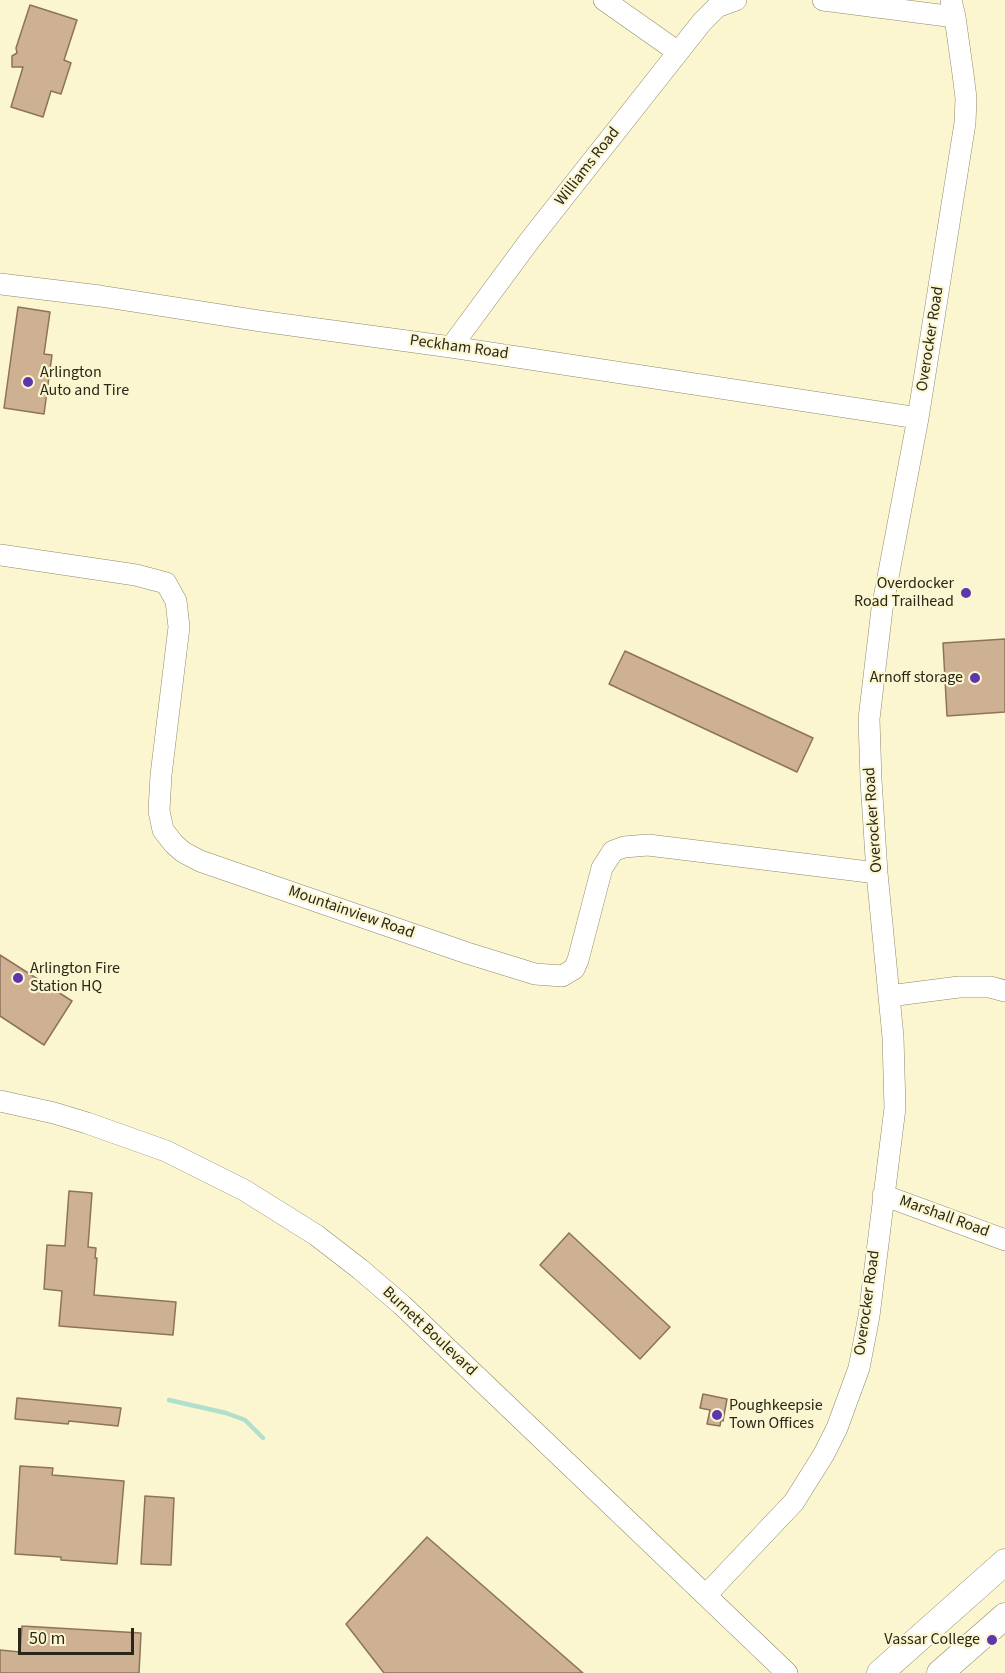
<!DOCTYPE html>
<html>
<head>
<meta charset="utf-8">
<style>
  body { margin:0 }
  #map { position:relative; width:1005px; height:1673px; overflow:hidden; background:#fbf6d0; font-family:"Source Sans 3",sans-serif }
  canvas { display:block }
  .scale { position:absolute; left:18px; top:1628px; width:116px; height:27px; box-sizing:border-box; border:3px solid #292719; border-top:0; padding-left:8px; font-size:18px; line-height:21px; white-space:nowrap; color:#292719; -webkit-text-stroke:4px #fbf6d0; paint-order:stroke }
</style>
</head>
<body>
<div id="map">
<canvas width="1005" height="1673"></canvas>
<div class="scale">50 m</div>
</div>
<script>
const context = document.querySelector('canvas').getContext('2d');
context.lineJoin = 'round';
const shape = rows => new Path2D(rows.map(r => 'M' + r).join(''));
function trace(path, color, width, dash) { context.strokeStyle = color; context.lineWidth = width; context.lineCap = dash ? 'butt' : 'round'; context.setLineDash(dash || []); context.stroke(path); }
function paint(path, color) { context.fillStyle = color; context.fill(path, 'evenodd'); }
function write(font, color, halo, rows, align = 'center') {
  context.font = font + ' "Source Sans 3",sans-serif'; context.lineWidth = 4.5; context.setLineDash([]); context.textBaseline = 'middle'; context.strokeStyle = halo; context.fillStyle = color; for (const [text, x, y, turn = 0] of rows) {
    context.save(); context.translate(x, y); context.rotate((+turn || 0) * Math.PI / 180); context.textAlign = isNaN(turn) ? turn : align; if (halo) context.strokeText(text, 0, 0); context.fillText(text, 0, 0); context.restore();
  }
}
trace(shape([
  [169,1400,226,1413,245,1420,263,1438]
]), '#b1dfcd', 4.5);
const building = shape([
  [30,5,77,20,64,60,71,63,61,94,51,91,43,117,11,107,23,67,12,67,12,56,17,53,16,48,30,5],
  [18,307,50,312,44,354,52,355,44,414,4,408,18,307],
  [1005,639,1005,712,947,716,943,643,1005,639],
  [625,651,813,738,797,772,609,684,625,651],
  [0,955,72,1001,44,1045,0,1016,0,955],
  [69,1191,92,1193,88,1247,96,1248,95,1258,97,1258,94,1295,176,1302,173,1335,59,1326,62,1291,44,1289,47,1245,65,1246,69,1191],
  [569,1233,670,1327,640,1359,540,1265,569,1233],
  [703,1394,727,1399,723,1421,721,1420,720,1426,707,1424,710,1410,700,1408,703,1394],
  [17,1398,121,1408,118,1426,69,1421,68,1424,15,1419,17,1398],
  [20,1466,53,1468,52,1475,124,1481,117,1564,61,1560,61,1557,15,1554,20,1466],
  [145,1496,174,1498,171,1565,141,1564,145,1496],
  [427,1537,583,1673,384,1673,346,1624,427,1537],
  [22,1626,141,1633,139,1673,0,1673,0,1650,20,1652,22,1626]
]);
paint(building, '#ceb092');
trace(building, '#8d7359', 1.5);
const minor = shape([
  [604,0,678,52],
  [823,0,955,17],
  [0,284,100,296,260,321,451,347,918,418],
  [451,347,530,240,702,22,717,7,736,0],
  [0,555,136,575,166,583,176,601,179,627,161,775,159,811,163,830,174,844,183,852,200,861,467,953,535,974,562,976,574,969,578,960,602,868,613,851,624,847,648,845,877,873],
  [889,996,959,987,990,987,1005,991],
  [0,1101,54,1113,87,1123,166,1151,244,1190,316,1235,360,1269,402,1305,787,1673],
  [883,1195,1005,1240],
  [706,1595,794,1502,824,1454,837,1428,859,1368,869,1316,895,1108,893,1037,877,873,871,780,869,719,882,609,918,418,965,123,966,98,963,74,955,17,951,0]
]);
const major = shape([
  [880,1673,1005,1562],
  [940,1673,1005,1616]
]);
trace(minor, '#8e8967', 22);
trace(major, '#8e8967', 27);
trace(minor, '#fff', 21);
trace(major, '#fff', 26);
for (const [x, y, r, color] of [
  [28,382,6,"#5d36ae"],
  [966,593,6,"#5d36ae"],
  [975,678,6,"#5d36ae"],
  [18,978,6,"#5d36ae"],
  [717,1415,6,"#5d36ae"],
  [992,1640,6,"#5d36ae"]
]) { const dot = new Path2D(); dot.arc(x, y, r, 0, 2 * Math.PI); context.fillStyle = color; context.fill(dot); trace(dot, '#fbf6d0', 2); }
write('16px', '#292719', '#fbf6d0', [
  ["Williams Road",588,167,-52],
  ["Overocker Road",931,339,-81],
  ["Peckham Road",459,348,8],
  ["Overocker Road",874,820,-94],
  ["Mountainview Road",351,913,19],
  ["Marshall Road",944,1217,20],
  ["Overocker Road",868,1303,-82],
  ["Burnett Boulevard",429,1332,43]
]);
write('16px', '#292719', '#fbf6d0', [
  ["Arlington",40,373],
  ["Auto and Tire",40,391],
  ["Overdocker",954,584,"right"],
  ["Road Trailhead",954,602,"right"],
  ["Arnoff storage",963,678,"right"],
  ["Arlington Fire",30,969],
  ["Station HQ",30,987],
  ["Poughkeepsie",729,1406],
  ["Town Offices",729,1424],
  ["Vassar College",980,1640,"right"]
], 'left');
</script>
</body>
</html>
